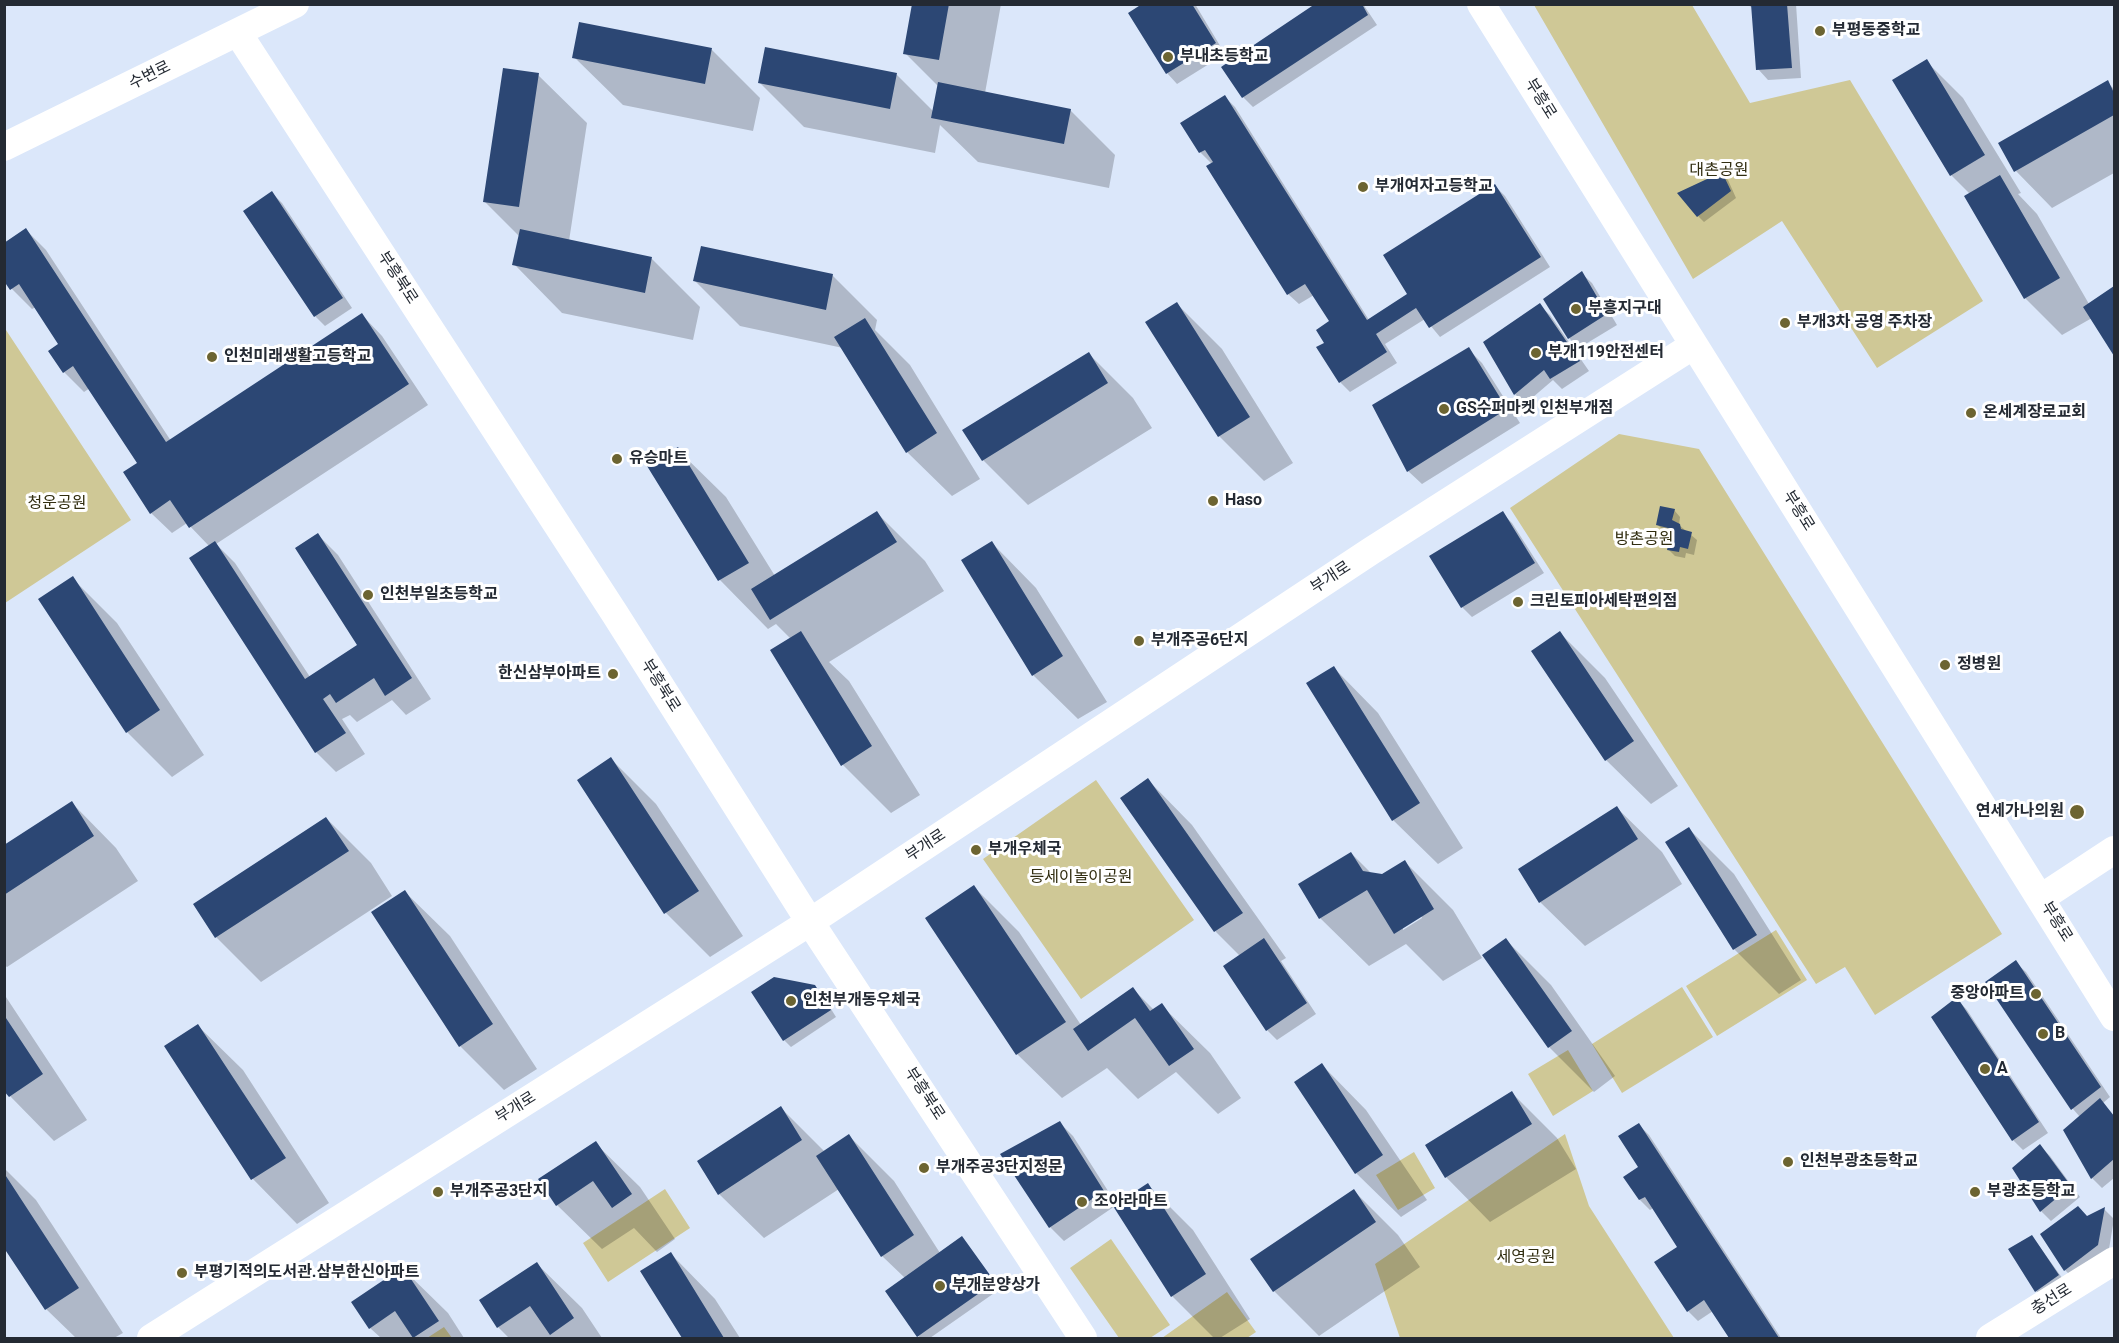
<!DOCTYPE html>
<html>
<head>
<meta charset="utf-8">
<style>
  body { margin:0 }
  #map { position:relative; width:2119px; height:1343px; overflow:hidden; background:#dbe7fa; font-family:Roboto,sans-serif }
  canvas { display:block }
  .frame { position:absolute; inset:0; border:6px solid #242a33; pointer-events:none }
</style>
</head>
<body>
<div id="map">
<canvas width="2119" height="1343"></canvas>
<div class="frame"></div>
</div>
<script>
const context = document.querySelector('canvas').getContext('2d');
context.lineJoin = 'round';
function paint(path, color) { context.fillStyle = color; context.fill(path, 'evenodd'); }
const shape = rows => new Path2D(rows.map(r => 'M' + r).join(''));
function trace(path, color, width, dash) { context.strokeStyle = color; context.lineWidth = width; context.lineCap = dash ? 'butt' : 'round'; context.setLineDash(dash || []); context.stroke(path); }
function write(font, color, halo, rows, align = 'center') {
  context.font = font + ' Roboto,"Noto Sans KR",sans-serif'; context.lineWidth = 6; context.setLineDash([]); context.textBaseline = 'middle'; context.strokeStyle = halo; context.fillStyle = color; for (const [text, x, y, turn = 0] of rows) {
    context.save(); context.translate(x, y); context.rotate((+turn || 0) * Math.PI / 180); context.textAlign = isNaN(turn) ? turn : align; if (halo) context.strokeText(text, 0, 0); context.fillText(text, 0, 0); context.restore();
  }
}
paint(shape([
  [1534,5,1692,5,1750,103,1850,80,1983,301,1877,368,1782,221,1693,279],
  [4,327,131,520,5,603,4,603],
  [1619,434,1699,449,2002,934,1875,1015,1845,967,1816,984,1510,508],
  [1096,780,1194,920,1081,999,983,859],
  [1776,930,1807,980,1717,1036,1686,986],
  [1682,987,1713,1037,1622,1093,1592,1044],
  [1568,1050,1593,1091,1553,1116,1528,1074],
  [1565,1134,1589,1206,1674,1338,1400,1338,1375,1264],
  [1414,1152,1435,1188,1398,1210,1376,1175],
  [665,1189,690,1228,608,1282,583,1243],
  [1111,1239,1170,1325,1150,1338,1119,1338,1070,1268],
  [1227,1292,1256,1332,1247,1338,1162,1338],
  [444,1327,452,1338,427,1338]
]), '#cfc896');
paint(shape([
  [914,4,1001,4,985,93,1070,110,1115,155,1109,188,978,162,940,125,935,153,804,127,759,82,766,49,897,75,934,112,939,87,905,53],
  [1145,4,1195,4,1225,54,1177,84,1167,73,1130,14],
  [1317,4,1363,4,1377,25,1253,107,1243,97,1223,67],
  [1746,4,1796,4,1801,78,1768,80,1758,69,1753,8],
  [712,50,760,98,753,131,623,105,574,57],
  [1926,61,1963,98,2021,193,2018,194,2037,214,2089,304,2114,288,2114,353,2092,318,2062,335,2025,298,1970,194,1951,175,1894,80],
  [538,75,587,123,569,241,652,259,700,307,693,340,562,313,514,264,520,237,484,201],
  [2107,82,2114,89,2114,173,2052,208,2016,171],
  [1225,97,1235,107,1369,320,1409,295,1495,186,1505,196,1550,267,1440,337,1425,319,1385,344,1397,363,1350,392,1340,382,1326,343,1331,322,1314,295,1299,304,1288,294,1208,167,1212,164,1200,152],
  [1722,174,1728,180,1736,198,1704,222,1698,216],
  [272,193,282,203,352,308,325,326,315,316,245,211],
  [26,230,46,250,171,441,362,315,382,336,428,405,216,544,235,563,310,677,359,645,318,535,338,555,431,699,406,715,392,700,357,722,350,715,342,719,365,754,336,772,316,752,209,546,187,523,172,533,151,513,139,463,90,388,84,392,64,372,60,345,36,307,32,309,12,289,4,278],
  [1581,273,1592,283,1617,325,1579,348,1569,338],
  [832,275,877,320,875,330,910,365,980,479,952,496,907,452,843,348,740,326,695,281],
  [1177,304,1222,349,1293,463,1264,481,1219,436,1147,323],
  [1539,305,1550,315,1589,371,1562,389,1553,380,1525,404,1515,394],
  [1468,349,1482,363,1520,423,1422,484,1408,471],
  [1089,354,1133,398,1152,428,1028,505,983,460],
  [677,449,726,497,775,576,877,513,925,561,944,591,829,662,849,681,920,795,891,813,843,765,791,639,776,624,768,629,720,580,649,467],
  [1674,510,1680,517,1679,525,1697,540,1694,555,1686,553,1685,558,1675,556,1668,549,1672,533,1664,531,1658,525],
  [1502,513,1512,523,1544,573,1472,617,1462,607],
  [992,543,1036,588,1107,702,1078,719,1033,675],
  [72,578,117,623,204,755,172,777,127,732],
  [1560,633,1605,678,1678,786,1651,804,1606,760],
  [1334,668,1378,713,1463,848,1438,864,1393,820],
  [611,759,656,804,743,936,710,957,666,913],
  [1148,780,1192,825,1286,958,1281,961,1316,1014,1277,1040,1267,1030,1240,956,1216,932,1122,798],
  [72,803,116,848,138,881,7,967,4,965,4,847],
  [1617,808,1662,852,1682,884,1585,946,1540,902],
  [326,818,371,863,392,896,261,982,216,937,195,904],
  [1689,829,1734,874,1801,980,1779,994,1734,949],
  [1351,853,1371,873,1383,875,1405,862,1453,910,1482,958,1443,981,1406,944,1369,966,1320,918],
  [1421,915,1422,918,1403,930,1403,926],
  [974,887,1019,932,1081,1025,1133,989,1154,1010,1161,1005,1210,1053,1241,1098,1218,1114,1176,1072,1138,1099,1107,1068,1062,1098,1017,1054],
  [405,892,450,936,537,1069,504,1090,460,1046],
  [1506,940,1551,985,1615,1076,1594,1092,1549,1047],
  [2015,962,2026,972,2110,1097,2103,1103,2114,1116,2114,1178,2102,1188,2092,1178,2080,1117,2073,1109,1987,983],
  [814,986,821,993,836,1017,791,1047,784,1040],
  [4,994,87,1120,54,1141,10,1096,4,1088],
  [1957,999,1967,1010,2048,1133,2023,1150,2013,1140],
  [198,1026,243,1070,329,1203,297,1224,253,1179,166,1047],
  [1322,1065,1366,1110,1427,1200,1401,1217,1356,1173],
  [1512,1093,1557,1138,1576,1169,1490,1222,1446,1177],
  [781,1108,825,1152,849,1136,894,1181,940,1253,962,1238,1000,1289,930,1338,921,1338,918,1336,905,1278,882,1256,839,1189,764,1238,719,1194],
  [1059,1122,1073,1136,1117,1205,1148,1185,1193,1230,1250,1319,1220,1338,1214,1338,1172,1296,1115,1206,1064,1241,1050,1227,1002,1154],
  [1639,1125,1649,1135,1781,1338,1731,1338,1713,1311,1698,1321,1688,1311,1679,1247,1653,1208,1650,1210,1640,1200,1626,1177,1640,1168],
  [595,1143,640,1187,675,1239,657,1252,634,1228,602,1249,557,1205],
  [2040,1146,2050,1156,2080,1197,2051,1221,2041,1211],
  [4,1168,36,1200,123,1333,114,1338,76,1338,46,1309,4,1245],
  [1354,1191,1398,1235,1420,1267,1319,1336,1274,1291],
  [2104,1209,2114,1219,2108,1255,2075,1280,2065,1270,2088,1218],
  [2032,1236,2065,1282,2042,1297,2036,1291],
  [671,1254,715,1299,740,1338,684,1338,642,1271],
  [537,1264,582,1308,602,1338,509,1338,498,1327],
  [403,1269,448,1313,464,1338,381,1338,370,1328]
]), '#0003');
paint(shape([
  [912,4,949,4,939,60,903,54],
  [1142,4,1192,4,1216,43,1166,74,1128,13],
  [1315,4,1362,4,1368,15,1242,98,1221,67],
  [1751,4,1787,4,1792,68,1756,70],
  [579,22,712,48,705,84,572,58],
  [765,47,897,73,890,109,758,83],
  [1927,59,1985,155,1950,176,1892,80],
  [503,68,539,73,519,207,483,202],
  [2108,80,2114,93,2114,115,2014,172,1998,143],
  [938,82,1071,109,1064,144,931,118],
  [1225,95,1367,320,1407,294,1383,255,1495,184,1541,257,1429,328,1416,308,1376,334,1387,352,1339,383,1316,347,1324,343,1316,330,1329,321,1305,284,1287,295,1206,166,1213,162,1205,150,1199,153,1180,123],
  [1722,172,1731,191,1697,217,1677,193],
  [2000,175,2060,278,2024,299,1964,196],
  [272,191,343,298,314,317,243,211],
  [26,228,166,442,362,313,409,384,189,528,170,500,150,514,123,472,137,463,73,366,63,373,48,351,58,344,19,284,10,290,4,281,4,243],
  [520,229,652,257,645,293,512,265],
  [701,246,833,274,826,310,693,281],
  [1582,271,1607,314,1568,339,1543,299],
  [2114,286,2114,356,2083,307],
  [1177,302,1250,417,1218,437,1145,322],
  [1540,303,1580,361,1550,379,1544,370,1514,395,1483,342],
  [865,318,937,433,906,453,834,337],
  [1469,347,1507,409,1407,472,1372,405],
  [1089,352,1108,383,982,461,962,430],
  [678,447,749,563,718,581,647,466],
  [1660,506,1675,509,1672,520,1680,524,1681,529,1692,532,1688,549,1680,547,1679,552,1667,550,1672,529,1656,525],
  [877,511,897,542,770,620,751,589],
  [1503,511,1535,563,1461,608,1429,556],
  [318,533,412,678,385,696,374,678,336,703,330,694,323,699,346,733,315,753,189,558,215,541,305,679,357,645,295,548],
  [992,541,1063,656,1032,676,961,560],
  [73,576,160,710,126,733,38,599],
  [801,631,872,746,841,766,770,650],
  [1560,631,1634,741,1605,761,1531,651],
  [1334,666,1420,803,1392,821,1306,683],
  [611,757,699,891,664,914,577,780],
  [1148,778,1243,913,1214,932,1120,798],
  [72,801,94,836,4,895,4,845],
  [1617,806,1638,839,1539,903,1518,869],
  [326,817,349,851,215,938,193,904],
  [1689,827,1757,935,1733,950,1665,842],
  [1351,852,1363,871,1382,874,1405,860,1434,909,1394,934,1367,890,1319,919,1298,884],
  [974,885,1066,1022,1016,1055,925,918],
  [405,890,493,1024,459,1047,371,912],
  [1264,938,1307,1003,1266,1031,1223,966],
  [1506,938,1572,1031,1548,1048,1482,955],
  [2016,960,2101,1087,2071,1110,1985,982],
  [774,977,815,985,831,1010,783,1041,751,992],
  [1133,987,1150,1011,1162,1003,1194,1049,1169,1066,1135,1018,1088,1051,1073,1029],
  [1957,997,2039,1122,2012,1141,1931,1017],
  [4,1015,43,1074,9,1097,4,1091],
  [198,1024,286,1158,251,1180,164,1046],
  [1322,1063,1383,1155,1355,1174,1294,1082],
  [1512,1091,1532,1124,1445,1178,1425,1145],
  [2100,1098,2114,1116,2114,1159,2091,1179,2063,1130],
  [781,1106,802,1140,718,1195,697,1161],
  [1060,1121,1104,1191,1049,1228,1000,1154],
  [1639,1123,1779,1338,1729,1338,1704,1300,1687,1312,1654,1262,1677,1247,1645,1197,1639,1200,1623,1177,1638,1167,1618,1136],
  [849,1134,914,1235,881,1257,816,1156],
  [596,1141,632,1194,612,1208,593,1181,556,1206,538,1179],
  [2040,1144,2071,1186,2040,1212,2012,1168],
  [4,1173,79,1288,45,1310,4,1248],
  [1148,1183,1206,1274,1171,1297,1113,1206],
  [1354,1189,1376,1222,1273,1292,1250,1259],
  [2078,1206,2087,1216,2105,1207,2098,1245,2064,1271,2040,1234],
  [2032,1235,2059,1275,2035,1292,2008,1249],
  [962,1236,995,1282,917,1337,885,1291],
  [671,1252,724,1338,682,1338,640,1271],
  [537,1262,574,1318,550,1335,530,1306,497,1328,479,1300],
  [403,1267,439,1321,413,1338,395,1311,369,1329,351,1302]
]), '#2c4774');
trace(shape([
  [1481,4,2114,1017],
  [238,33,615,614,810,922,1083,1338],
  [4,147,295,4],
  [2041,898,2114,850],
  [151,1338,810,922,1371,551,1694,345],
  [1990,1338,2114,1261]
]), '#fff', 28);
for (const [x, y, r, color] of [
  [1820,31,6,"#6c6431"],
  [1168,57,6,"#6c6431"],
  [1363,187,6,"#6c6431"],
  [1576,309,6,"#6c6431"],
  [1785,323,6,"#6c6431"],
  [1536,353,6,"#6c6431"],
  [212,357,6,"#6c6431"],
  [1444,409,6,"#6c6431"],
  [1971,413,6,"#6c6431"],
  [617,459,6,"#6c6431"],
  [1213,501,6,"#6c6431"],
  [368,595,6,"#6c6431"],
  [1518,602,6,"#6c6431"],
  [1139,641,6,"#6c6431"],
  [1945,665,6,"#6c6431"],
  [613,674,6,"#6c6431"],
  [2077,812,8,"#6c6431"],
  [976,850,6,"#6c6431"],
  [2036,994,6,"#6c6431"],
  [791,1001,6,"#6c6431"],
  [2043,1034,6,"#6c6431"],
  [1985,1069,6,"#6c6431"],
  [1788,1162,6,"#6c6431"],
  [924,1168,6,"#6c6431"],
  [438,1192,6,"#6c6431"],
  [1975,1192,6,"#6c6431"],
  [1082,1202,6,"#6c6431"],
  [182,1273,6,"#6c6431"],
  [940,1286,6,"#6c6431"]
]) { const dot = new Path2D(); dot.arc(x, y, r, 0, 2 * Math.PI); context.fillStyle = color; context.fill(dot); trace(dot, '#fff', 2); }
write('bold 16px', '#242a33', '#fff', [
  ["부평동중학교",1832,31],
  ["부내초등학교",1180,57],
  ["부개여자고등학교",1375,187],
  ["부흥지구대",1588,309],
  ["부개3차 공영 주차장",1797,323],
  ["부개119안전센터",1548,353],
  ["인천미래생활고등학교",224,357],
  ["GS수퍼마켓 인천부개점",1456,409],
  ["온세계장로교회",1983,413],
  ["유승마트",629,459],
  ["Haso",1225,501],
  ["인천부일초등학교",380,595],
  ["크린토피아세탁편의점",1530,602],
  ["부개주공6단지",1151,641],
  ["정병원",1957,665],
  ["한신삼부아파트",601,674,"right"],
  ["연세가나의원",2064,812,"right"],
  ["부개우체국",988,850],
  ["중앙아파트",2024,994,"right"],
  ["인천부개동우체국",803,1001],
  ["B",2055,1034],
  ["A",1997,1069],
  ["인천부광초등학교",1800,1162],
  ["부개주공3단지정문",936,1168],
  ["부개주공3단지",450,1192],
  ["부광초등학교",1987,1192],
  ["조아라마트",1094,1202],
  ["부평기적의도서관.삼부한신아파트",194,1273],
  ["부개분양상가",952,1286]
], 'left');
write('16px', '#242a33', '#fff', [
  ["수변로",150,76,-26],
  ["부흥로",1540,99,58],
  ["부흥북로",397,278,57],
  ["부흥로",1798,511,58],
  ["부개로",1331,578,-33],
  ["부흥북로",660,686,58],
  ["부개로",926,846,-33],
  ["부흥로",2056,922,58],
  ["부흥북로",924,1094,57],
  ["부개로",516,1108,-32],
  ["충선로",2052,1300,-32]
]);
write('16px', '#312d10', '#fff', [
  ["대촌공원",1719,171],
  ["청운공원",57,504],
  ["방촌공원",1644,540],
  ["등세이놀이공원",1081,878],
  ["세영공원",1526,1258]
]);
</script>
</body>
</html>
